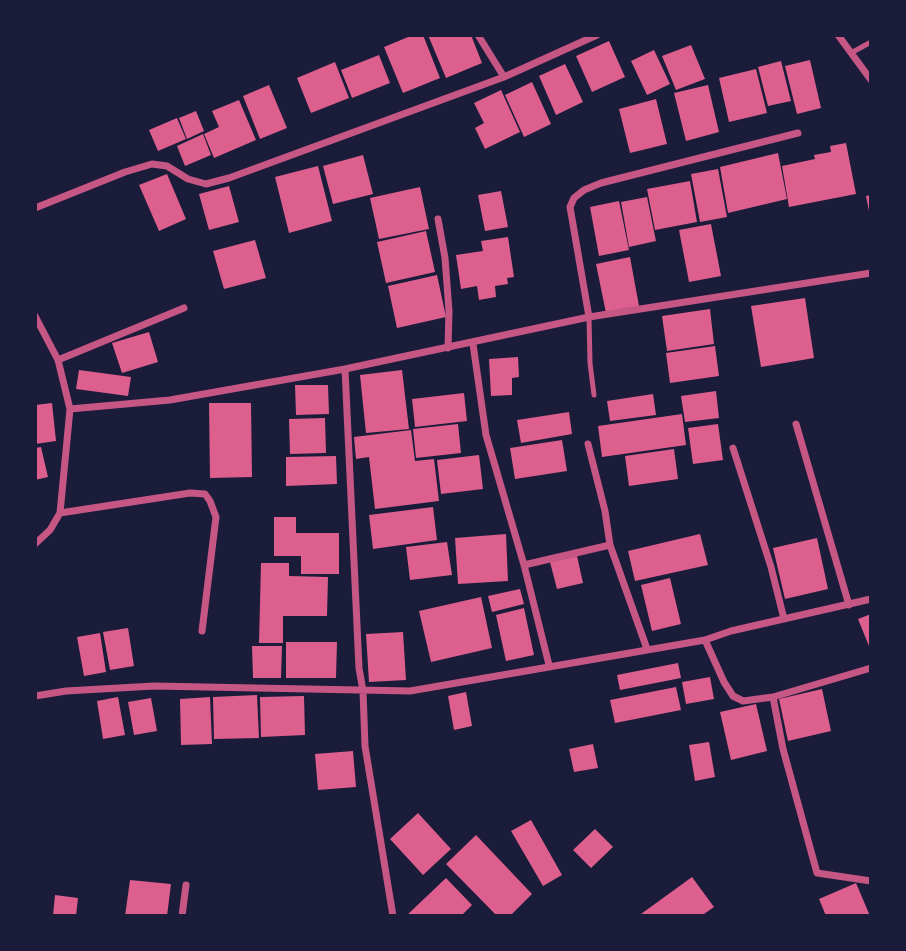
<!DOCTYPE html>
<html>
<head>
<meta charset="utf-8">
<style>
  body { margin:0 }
  #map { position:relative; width:906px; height:951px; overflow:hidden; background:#1b1b3a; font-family:Overpass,sans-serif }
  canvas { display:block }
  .frame { position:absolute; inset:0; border:37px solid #1b1b3a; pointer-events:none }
</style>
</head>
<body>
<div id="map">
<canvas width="906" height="951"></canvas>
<div class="frame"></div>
</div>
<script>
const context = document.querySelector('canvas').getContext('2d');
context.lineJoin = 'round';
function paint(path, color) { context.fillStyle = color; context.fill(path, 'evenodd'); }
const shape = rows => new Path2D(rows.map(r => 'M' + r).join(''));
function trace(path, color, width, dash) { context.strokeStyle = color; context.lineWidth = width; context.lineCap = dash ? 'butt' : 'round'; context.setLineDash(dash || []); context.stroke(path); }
paint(shape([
  [413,35,423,35,440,78,403,93,384,47],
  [428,35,471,35,482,63,446,78],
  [609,41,625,77,592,92,576,56],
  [691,45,705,79,676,90,662,56],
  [654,50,670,84,647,95,631,61],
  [379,55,390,83,352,98,341,70],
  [810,60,821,108,797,114,785,66],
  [781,61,791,101,768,106,758,67],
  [335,62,349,98,311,113,297,78],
  [565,64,583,102,556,115,539,76],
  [756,69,767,113,729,122,719,78],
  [532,82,551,124,524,137,505,95],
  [269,85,287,128,260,139,243,96],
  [708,85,719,132,686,141,674,93],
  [501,90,520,132,485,149,475,128,484,123,474,103],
  [656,99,667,144,630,153,619,109],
  [239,100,256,140,214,158,204,134,219,127,212,111],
  [196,111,204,131,187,139,179,118],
  [177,118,186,139,158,151,149,130],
  [203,134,211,155,185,166,177,146],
  [846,143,856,194,789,207,782,166,815,159,814,155,831,152,830,146],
  [778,153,787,199,728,213,720,167],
  [363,155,373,194,333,204,323,166],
  [318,166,332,221,289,233,275,177],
  [718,169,727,217,700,222,691,174],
  [167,174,186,219,159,231,139,185],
  [690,181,697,222,655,230,647,189],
  [229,186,239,222,209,230,199,194],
  [420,187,429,229,379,239,370,198],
  [501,191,508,227,485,231,478,195],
  [871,195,871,216,870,216,866,196],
  [647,197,656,241,629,247,621,202],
  [619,201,629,250,599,256,590,207],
  [711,224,721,276,689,282,679,230],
  [426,231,435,272,386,283,377,242],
  [508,237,514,277,507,278,508,284,495,286,496,297,479,300,477,286,461,289,456,255,483,251,481,241],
  [255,240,266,278,224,289,213,251],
  [630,257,639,306,606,313,596,264],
  [437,275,446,317,397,328,388,286],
  [805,298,814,358,761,367,751,306],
  [710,309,714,344,667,351,662,316],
  [149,332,158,362,122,373,112,343],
  [715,346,719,376,670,383,666,353],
  [518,357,519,377,512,378,512,395,491,396,489,359],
  [79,370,131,377,128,396,76,389],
  [402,370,409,429,366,433,360,375],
  [295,385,328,385,329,414,296,415],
  [716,391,719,418,685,422,681,396],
  [464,393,467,421,415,427,412,399],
  [653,394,656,415,610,421,607,401],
  [52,403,56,441,35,444,35,405],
  [209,403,251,403,252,477,210,478],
  [569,412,572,434,521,443,517,420],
  [682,414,686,445,602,457,598,426],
  [325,418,326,453,290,454,289,419],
  [458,424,461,453,416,458,413,429],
  [718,424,723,460,693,464,688,428],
  [411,430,415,461,434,459,439,501,375,509,369,457,356,459,354,437],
  [562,440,567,471,515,479,510,448],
  [41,447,48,477,35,480,35,448],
  [674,449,678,479,629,486,625,456],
  [479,455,483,489,441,494,437,460],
  [336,456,337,484,286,486,286,457],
  [433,507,437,540,373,549,369,515],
  [274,517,296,517,296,533,339,533,339,574,301,574,301,556,274,556],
  [506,534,508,581,458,584,455,538],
  [700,534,708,565,635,581,628,551],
  [817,538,828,589,785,599,773,548],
  [447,542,452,575,410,580,406,547],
  [577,556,583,583,557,589,550,562],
  [261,563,289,563,289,576,328,577,327,616,283,616,283,643,259,643],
  [670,578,681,624,652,631,641,585],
  [520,589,524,604,492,612,488,596],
  [481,597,492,648,431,662,419,611],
  [524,608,534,655,506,661,496,615],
  [871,614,871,651,858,619],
  [128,628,134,666,110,670,103,632],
  [403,632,406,680,369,682,366,634],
  [100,633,106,672,84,676,77,637],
  [286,642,337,642,336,678,286,678],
  [252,646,282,646,281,678,253,678],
  [678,663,681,678,620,690,617,675],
  [710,677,714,699,686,704,682,682],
  [676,687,681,710,615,723,610,700],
  [822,689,831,731,788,741,779,699],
  [466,692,472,726,454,730,448,696],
  [257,695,259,738,214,739,213,697],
  [304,696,305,735,261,737,260,697],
  [118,697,125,735,103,739,97,701],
  [210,697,212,744,181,745,180,699],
  [151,698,157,731,134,735,128,702],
  [756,704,767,751,731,760,720,712],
  [709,742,715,777,695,781,689,745],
  [593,744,598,768,574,772,569,749],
  [353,751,356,787,318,790,315,754],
  [418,813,451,849,423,875,390,839],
  [531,820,562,875,543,886,511,831],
  [595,829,613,847,591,868,573,850],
  [476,835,532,894,510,916,497,916,446,864],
  [692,877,714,907,701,916,642,916,641,914],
  [446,878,472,905,461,916,406,916],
  [130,880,171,884,167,916,125,916],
  [856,883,870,916,826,916,819,899],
  [55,895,78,898,76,916,53,916]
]), '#dd5f8e');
trace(shape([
  [851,53,871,42],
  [589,317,590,363,594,395]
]), '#c65784', 5);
trace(shape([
  [478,35,504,77],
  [838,35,871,80],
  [35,208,125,172,152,164,167,166,188,179,206,184,229,178,504,77,597,35],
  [438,219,445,258,449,311,448,348],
  [35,316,58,360,70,409,60,513,50,530,35,544],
  [589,317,570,207,574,198,584,190,601,183,798,133],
  [473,344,486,435,524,565,549,665],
  [58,360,184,308],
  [345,369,359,668,363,691,365,746,393,916],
  [70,409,170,400,345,369,589,317,871,273],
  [796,424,849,605],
  [588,444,605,511,610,545,647,649],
  [733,448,771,567,784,619],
  [60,513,190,493,205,494,210,501,216,517,202,631],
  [524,565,610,545],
  [705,640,724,682,733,696,743,701,773,697,871,668],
  [35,696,66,691,154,686,410,691,705,640,731,631,871,599],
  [773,697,783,749,817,873,871,881],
  [182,916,186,885]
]), '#c65784', 7);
</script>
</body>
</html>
